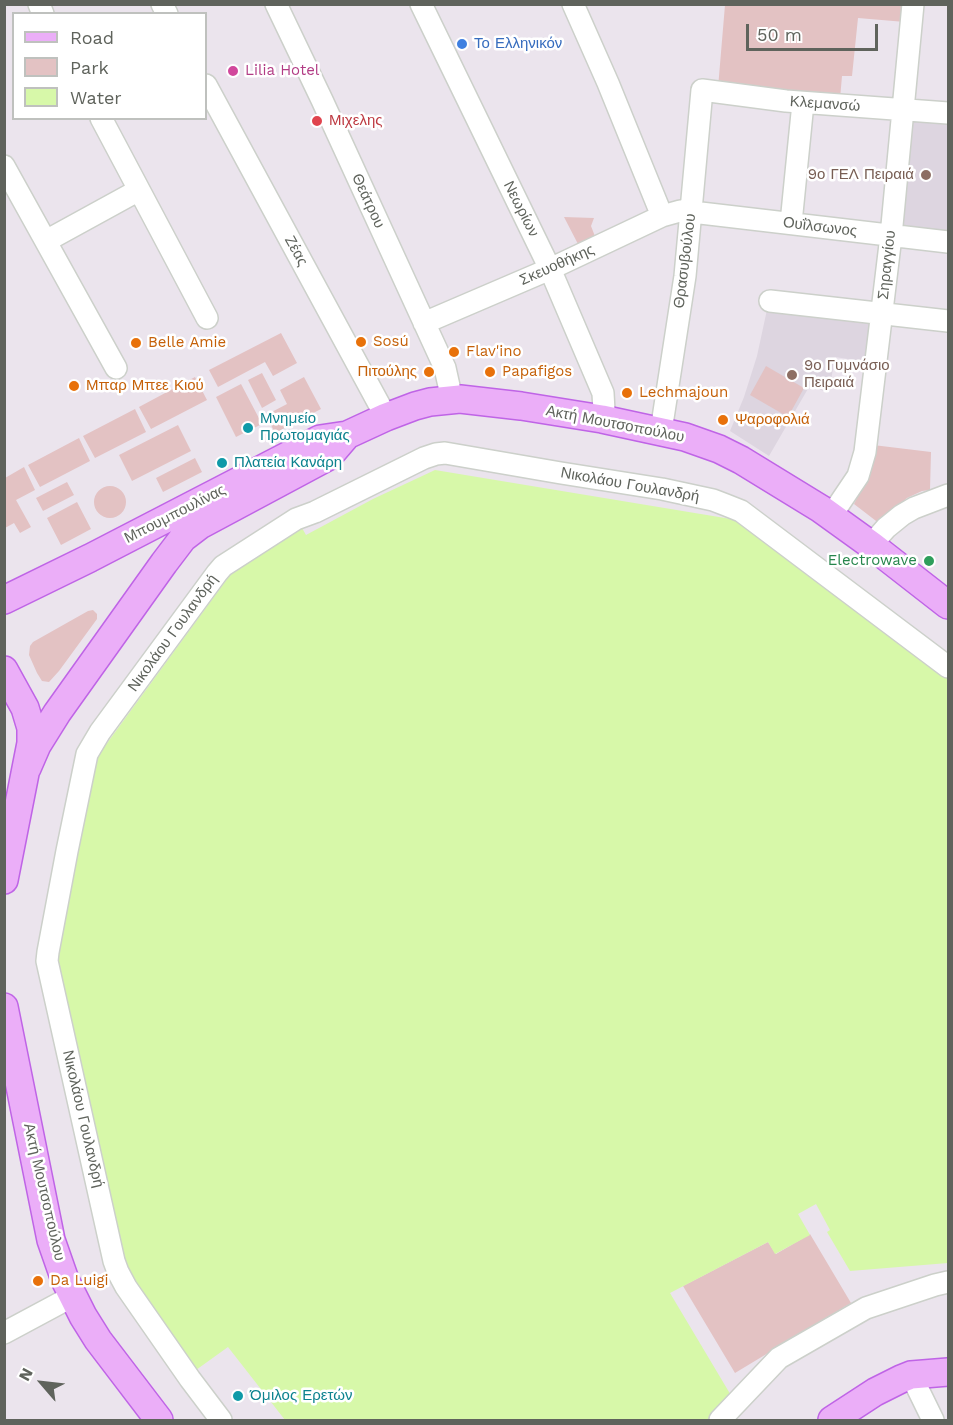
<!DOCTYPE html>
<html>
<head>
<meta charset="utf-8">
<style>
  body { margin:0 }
  #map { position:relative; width:953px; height:1425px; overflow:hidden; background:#ebe4ed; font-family:"Work Sans",sans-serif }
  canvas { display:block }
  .frame { position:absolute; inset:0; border:6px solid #5f635c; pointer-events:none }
  .legend { position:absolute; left:12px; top:12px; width:195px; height:108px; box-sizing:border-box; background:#fff; border:2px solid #bfc1be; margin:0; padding:8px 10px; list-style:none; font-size:18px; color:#5f635c }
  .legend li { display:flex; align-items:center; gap:12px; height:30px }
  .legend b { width:30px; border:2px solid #bfc1be }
  .north { position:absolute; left:12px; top:1353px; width:60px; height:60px; -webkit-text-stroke:4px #fff; paint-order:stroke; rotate:298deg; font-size:16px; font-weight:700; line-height:24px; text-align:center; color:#5f635c }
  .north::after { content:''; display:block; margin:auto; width:21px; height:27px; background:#5f635c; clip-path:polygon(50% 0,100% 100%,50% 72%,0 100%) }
  .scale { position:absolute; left:746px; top:24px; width:132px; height:27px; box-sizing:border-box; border:3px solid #5f635c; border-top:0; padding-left:8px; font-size:18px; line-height:21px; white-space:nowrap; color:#5f635c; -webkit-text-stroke:4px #fff; paint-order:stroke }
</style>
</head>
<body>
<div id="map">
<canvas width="953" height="1425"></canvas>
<div class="frame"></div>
<ul class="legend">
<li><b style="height:8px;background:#ebaef8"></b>Road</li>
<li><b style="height:16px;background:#e3c2c3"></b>Park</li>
<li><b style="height:16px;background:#d7f8a9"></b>Water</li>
</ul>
<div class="north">N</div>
<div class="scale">50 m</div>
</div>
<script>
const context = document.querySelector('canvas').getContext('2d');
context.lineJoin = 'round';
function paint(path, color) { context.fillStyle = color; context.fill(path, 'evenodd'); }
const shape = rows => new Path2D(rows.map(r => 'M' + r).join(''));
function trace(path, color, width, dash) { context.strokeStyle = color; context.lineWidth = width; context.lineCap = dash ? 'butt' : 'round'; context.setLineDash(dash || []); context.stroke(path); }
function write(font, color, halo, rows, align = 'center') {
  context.font = font + ' "Work Sans",sans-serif'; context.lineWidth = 5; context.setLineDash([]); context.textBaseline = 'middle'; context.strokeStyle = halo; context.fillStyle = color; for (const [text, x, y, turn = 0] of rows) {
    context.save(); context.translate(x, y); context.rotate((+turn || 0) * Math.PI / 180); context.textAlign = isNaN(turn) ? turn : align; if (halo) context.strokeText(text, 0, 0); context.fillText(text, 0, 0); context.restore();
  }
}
paint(shape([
  [909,117,948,120,948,235,898,229],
  [768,305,873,318,867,362,835,357,829,392,809,387,769,456,730,431,744,397,757,356]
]), '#ddd5e0');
paint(shape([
  [725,5,906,5,905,22,858,18,852,76,842,76,840,99,718,88],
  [564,217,594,218,591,226,596,239,579,246],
  [281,333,297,363,273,376,265,362,218,387,209,370],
  [766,366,804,388,788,417,750,395],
  [262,373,276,400,262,408,248,380],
  [195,377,207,400,151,429,139,407],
  [304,377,321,409,275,433,266,415,287,404,280,390],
  [241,384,262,424,236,437,216,397],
  [135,409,146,432,95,458,83,436],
  [178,425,191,451,132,481,119,455],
  [79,438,90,461,40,487,28,465],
  [873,445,931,452,930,490,922,491,907,498,880,524,854,504,870,470],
  [195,458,202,472,163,492,156,478],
  [24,467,35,490,16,500,31,527,20,533,14,523,5,528,5,478],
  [67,482,74,495,43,511,36,498],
  '94 502a16 16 0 1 1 32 0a16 16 0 1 1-32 0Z',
  [77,502,91,529,61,545,47,518],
  [93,610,97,614,97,619,59,671,49,682,42,681,37,673,29,655,30,646,33,642,88,611],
  [810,1234,851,1303,735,1373,683,1286,768,1242,776,1254]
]), '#e3c2c3');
paint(shape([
  [435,470,737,520,948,679,948,1263,850,1271,827,1232,830,1230,816,1204,798,1214,810,1235,775,1254,768,1242,670,1293,732,1397,709,1420,285,1420,228,1347,196,1370,132,1282,124,1264,57,961,57,952,96,761,102,750,230,575,302,528,306,535,373,499]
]), '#d7f8a9');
const minor = shape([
  [39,4,43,14],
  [162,4,167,14],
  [276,4,322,100,445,368,449,386,449,400],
  [421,4,550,269,603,393,604,411,602,419],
  [573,4,608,83,662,216],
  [206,85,386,417],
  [101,118,207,318],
  [4,166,116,368],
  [791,223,803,103],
  [46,241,139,190],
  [770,301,948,321],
  [424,323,550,269,662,216,680,211,692,212,948,242],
  [661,431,685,276,702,90,786,101,948,113],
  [831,516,858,476,865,452,891,236,913,4],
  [871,545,886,528,902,515,914,508,948,495],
  [4,1333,73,1296],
  [911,1375,933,1420],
  [221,1420,190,1379,126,1287,118,1272,114,1261,47,961,48,952,67,851,87,754,100,732,217,573,223,566,296,519,315,512,424,458,436,454,445,453,561,473,662,489,713,500,726,505,741,511,948,667],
  [720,1420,779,1358,866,1308,935,1285,948,1282]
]);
const major = shape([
  [4,600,90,558,320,439,347,435,386,417,415,406,430,402,460,399,521,406,602,419,685,437,719,449,741,460,821,509,871,545,948,605],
  [4,670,25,708,31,728,31,743,4,880],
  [27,768,37,745,57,713,164,563,183,538,200,525,329,456,347,435],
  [4,1007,51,1240,65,1280,83,1316,98,1340,159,1420],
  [832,1420,875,1392,901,1379,911,1375,948,1372]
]);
trace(minor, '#ccd0ca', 24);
trace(major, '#bf64e6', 30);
trace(minor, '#fff', 21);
trace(major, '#ebaef8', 27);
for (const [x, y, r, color] of [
  [462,44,6,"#3f7fe0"],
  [233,71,6,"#d1479c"],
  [317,121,6,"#e0444e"],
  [926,175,6,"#8d6e63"],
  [361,342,6,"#e8710a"],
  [136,343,6,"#e8710a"],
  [454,352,6,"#e8710a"],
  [429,372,6,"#e8710a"],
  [490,372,6,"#e8710a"],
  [792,375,6,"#8d6e63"],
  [74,386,6,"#e8710a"],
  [627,393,6,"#e8710a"],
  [723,420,6,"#e8710a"],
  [248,428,6,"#0f9aa8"],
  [222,463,6,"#0f9aa8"],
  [929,561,6,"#2e9e5b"],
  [38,1281,6,"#e8710a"],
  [238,1396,6,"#0f9aa8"]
]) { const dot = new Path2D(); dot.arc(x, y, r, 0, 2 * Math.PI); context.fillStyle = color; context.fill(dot); trace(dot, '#fff', 2); }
write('15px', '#366cbe', '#fff', [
  ["Το Ελληνικόν",474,44]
], 'left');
write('15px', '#b23c85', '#fff', [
  ["Lilia Hotel",245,71]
], 'left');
write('15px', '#5f635c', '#fff', [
  ["Κλεμανσώ",825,104,4],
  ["Θεάτρου",368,201,65],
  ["Νεωρίων",521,209,63],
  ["Ουΐλσωνος",820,227,7],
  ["Ζέας",296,251,61],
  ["Θρασυβούλου",685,261,-83],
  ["Σκευοθήκης",557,265,-24],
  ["Σηραγγίου",887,265,-84],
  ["Ακτή Μουτσοπούλου",615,424,11],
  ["Νικολάου Γουλανδρή",630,485,10],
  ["Μπουμπουλίνας",175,514,-27],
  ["Νικολάου Γουλανδρή",173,633,-54],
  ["Νικολάου Γουλανδρή",83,1119,77],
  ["Ακτή Μουτσοπούλου",44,1192,77]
]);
write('15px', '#be3a42', '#fff', [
  ["Μιχελης",329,121]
], 'left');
write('15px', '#785e54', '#fff', [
  ["9ο ΓΕΛ Πειραιά",914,175],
  ["9ο Γυμνάσιο",804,366,"left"],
  ["Πειραιά",804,383,"left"]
], 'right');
write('15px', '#c56008', '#fff', [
  ["Sosú",373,342],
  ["Belle Amie",148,343],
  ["Flav'ino",466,352],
  ["Πιτούλης",417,372,"right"],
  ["Papafigos",502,372],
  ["Μπαρ Μπεε Κιού",86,386],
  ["Lechmajoun",639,393],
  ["Ψαροφολιά",735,420],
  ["Da Luigi",50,1281]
], 'left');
write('15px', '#0d838f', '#fff', [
  ["Μνημείο",260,419],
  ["Πρωτομαγιάς",260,436],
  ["Πλατεία Κανάρη",234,463],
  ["Όμιλος Ερετών",250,1396]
], 'left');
write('15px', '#27864d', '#fff', [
  ["Electrowave",917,561]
], 'right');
</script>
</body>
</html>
